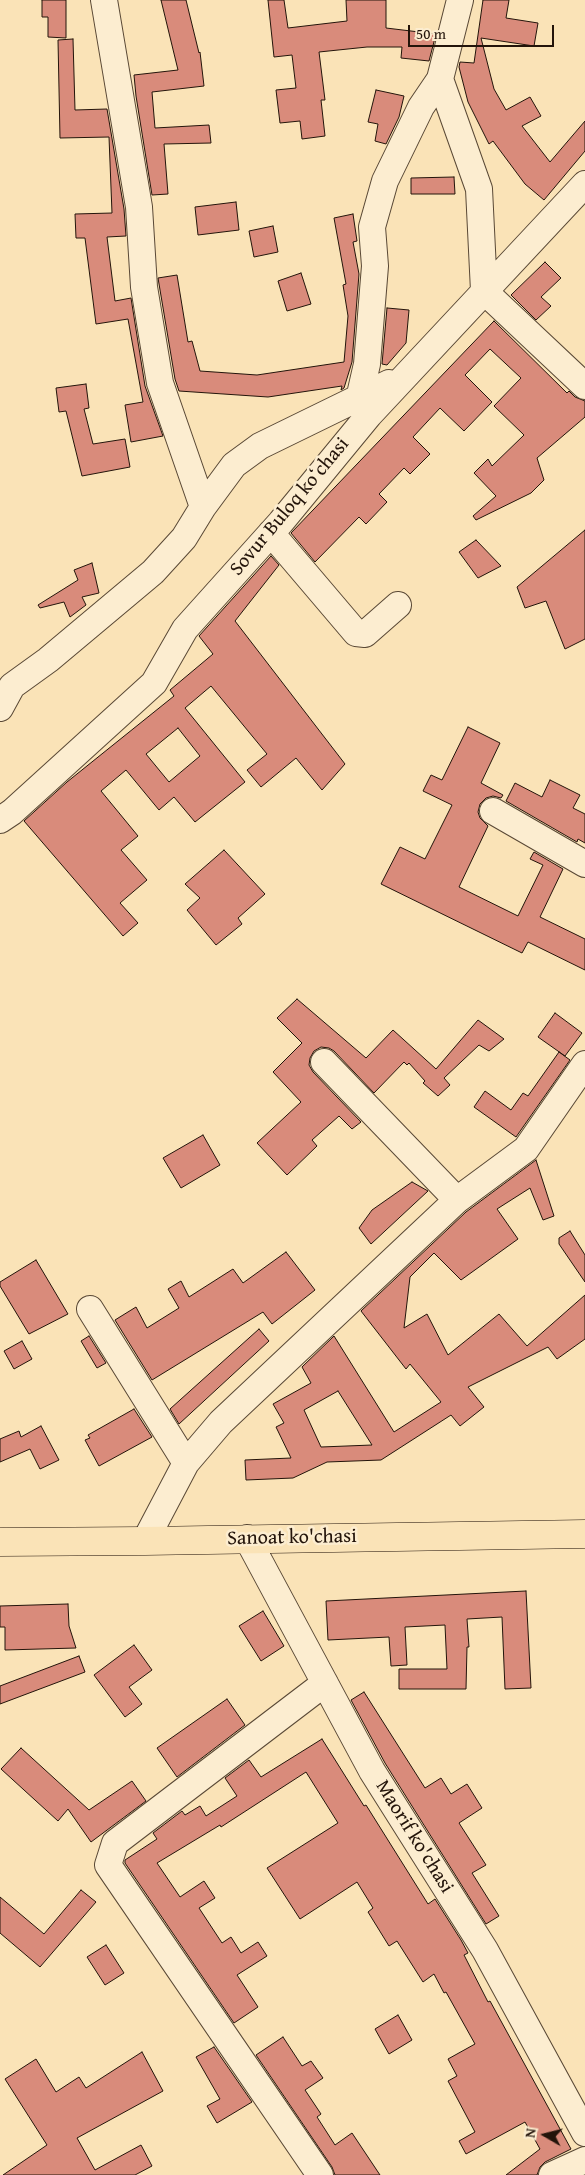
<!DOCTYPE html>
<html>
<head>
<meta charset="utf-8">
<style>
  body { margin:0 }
  #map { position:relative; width:585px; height:2175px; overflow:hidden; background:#fae3b7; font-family:"Gentium Book Plus",serif }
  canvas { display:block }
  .north { position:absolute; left:520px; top:2110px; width:50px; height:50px; -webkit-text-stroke:4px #fcedd0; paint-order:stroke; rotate:278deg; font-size:14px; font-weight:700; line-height:20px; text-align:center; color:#23140a }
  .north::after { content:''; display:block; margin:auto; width:18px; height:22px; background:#23140a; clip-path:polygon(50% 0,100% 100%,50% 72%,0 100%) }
  .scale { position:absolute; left:408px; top:25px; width:146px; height:22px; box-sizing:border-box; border:2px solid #23140a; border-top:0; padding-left:6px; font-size:15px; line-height:18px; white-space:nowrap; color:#23140a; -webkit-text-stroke:4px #fcedd0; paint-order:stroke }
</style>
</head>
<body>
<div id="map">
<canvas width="585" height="2175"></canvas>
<div class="north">N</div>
<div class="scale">50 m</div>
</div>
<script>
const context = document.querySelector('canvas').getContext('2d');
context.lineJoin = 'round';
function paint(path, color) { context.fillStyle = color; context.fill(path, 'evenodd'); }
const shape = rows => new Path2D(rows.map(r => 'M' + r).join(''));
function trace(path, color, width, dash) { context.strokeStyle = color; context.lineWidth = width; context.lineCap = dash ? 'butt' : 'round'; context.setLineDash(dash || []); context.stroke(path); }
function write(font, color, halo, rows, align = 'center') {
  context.font = font + ' "Gentium Book Plus",serif'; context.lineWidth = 5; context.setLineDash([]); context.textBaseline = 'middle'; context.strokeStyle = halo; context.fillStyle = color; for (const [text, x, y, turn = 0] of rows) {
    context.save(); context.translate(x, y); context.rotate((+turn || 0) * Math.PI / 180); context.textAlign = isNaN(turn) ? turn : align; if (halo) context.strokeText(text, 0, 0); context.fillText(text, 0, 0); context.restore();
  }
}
const building = shape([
  [42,0,66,0,66,38,48,37,48,17,42,17,42,0],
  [161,0,186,0,199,53,200,52,204,86,152,92,155,128,209,125,211,143,164,144,168,194,152,195,136,96,134,75,178,70,161,0],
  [268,0,284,0,288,28,347,21,346,0,386,0,386,28,436,34,429,61,401,58,402,47,367,47,319,52,325,100,321,100,325,136,302,139,300,121,280,123,276,90,296,88,292,55,274,57,268,0],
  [483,0,509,0,506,18,538,23,534,46,481,38,494,89,506,110,530,97,541,116,522,126,550,162,585,121,585,151,544,200,525,184,493,141,489,144,468,102,459,67,460,62,474,63,483,0],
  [73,39,75,110,107,109,124,209,126,236,107,237,115,301,131,298,145,386,163,436,131,442,125,405,143,402,128,319,96,324,85,238,76,238,75,214,112,213,109,137,60,138,58,40,73,39],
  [376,90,404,96,399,117,386,144,375,141,378,124,368,122,376,90],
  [454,177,455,194,411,194,411,178,454,177],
  [236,202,239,230,198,235,195,207,236,202],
  [353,214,357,241,353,242,359,274,352,362,344,388,341,390,342,386,268,397,179,391,175,379,158,278,177,275,188,342,192,341,200,371,257,375,344,362,348,316,343,285,346,284,334,218,353,214],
  [273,226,278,252,254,257,249,231,273,226],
  [545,262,561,278,541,297,551,306,536,320,511,295,545,262],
  [301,273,311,304,287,311,278,281,301,273],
  [387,308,409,310,406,343,387,365,382,364,387,308],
  [494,321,567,393,569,391,575,397,585,401,585,417,537,458,544,480,531,493,476,520,473,516,496,496,474,473,488,459,492,466,524,435,494,406,521,378,490,349,465,375,492,402,464,431,440,408,413,437,430,454,410,474,404,468,379,494,387,502,366,524,359,517,315,562,291,533,494,321],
  [86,384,89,408,84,409,93,444,125,439,130,467,82,476,66,411,59,412,56,388,86,384],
  [585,530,585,639,565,649,546,601,525,608,517,587,585,530],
  [476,540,501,566,478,578,459,552,476,540],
  [271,556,279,565,235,621,345,764,322,790,296,758,261,787,247,770,267,754,211,686,185,708,245,782,195,822,174,797,159,810,126,770,101,791,138,836,121,850,147,880,120,903,138,923,123,936,24,821,67,782,174,696,170,690,213,654,199,636,271,556],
  [178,728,200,756,169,782,146,754,178,728],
  [92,563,99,593,82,597,86,605,70,617,64,602,40,608,38,605,78,580,74,570,92,563],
  [468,727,500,743,481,783,503,795,501,798,493,796,486,798,480,804,478,812,480,818,488,826,459,887,518,916,543,865,530,859,534,852,563,869,540,917,585,939,585,970,528,942,522,953,381,884,400,847,425,859,452,805,423,791,431,775,442,780,468,727],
  [550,780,580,795,573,808,585,814,585,843,578,839,577,842,506,801,515,783,542,797,550,780],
  [224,850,265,894,238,918,242,924,216,945,187,910,200,898,185,884,224,850],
  [297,999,366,1058,393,1030,436,1069,478,1020,504,1039,489,1051,479,1045,444,1078,450,1085,438,1096,423,1083,425,1081,409,1063,407,1065,404,1062,374,1093,334,1051,329,1048,321,1047,314,1051,310,1058,309,1065,313,1072,361,1122,352,1129,339,1116,312,1140,317,1146,287,1175,257,1143,301,1102,273,1072,302,1043,277,1018,297,999],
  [555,1013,582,1033,565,1056,538,1037,555,1013],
  [559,1052,570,1060,516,1137,474,1107,485,1091,511,1110,523,1093,528,1096,559,1052],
  [203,1135,220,1165,181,1188,163,1158,203,1135],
  [536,1160,554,1216,543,1220,530,1188,497,1209,518,1239,461,1280,434,1253,410,1277,404,1328,427,1314,448,1355,499,1314,527,1346,585,1295,585,1339,557,1359,548,1347,468,1387,484,1407,460,1426,451,1415,381,1460,327,1462,293,1478,246,1480,245,1460,291,1458,276,1427,284,1423,273,1404,311,1383,302,1367,334,1336,394,1432,441,1402,410,1364,406,1369,361,1311,466,1212,536,1160],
  [338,1391,372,1445,321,1447,304,1410,338,1391],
  [412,1182,428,1191,371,1244,359,1228,372,1210,412,1182],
  [570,1231,585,1255,585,1282,559,1244,559,1238,570,1231],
  [286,1252,315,1290,272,1324,263,1312,152,1380,115,1320,136,1307,147,1328,179,1308,168,1289,181,1281,189,1297,233,1269,243,1283,286,1252],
  [36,1260,68,1314,29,1334,0,1286,0,1282,36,1260],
  [259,1329,269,1341,179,1424,170,1409,259,1329],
  [89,1336,106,1363,97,1368,81,1341,89,1336],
  [22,1341,32,1359,14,1369,4,1351,22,1341],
  [134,1409,152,1437,99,1466,85,1440,90,1438,88,1435,134,1409],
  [41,1426,59,1460,40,1469,30,1449,0,1462,0,1439,19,1431,21,1437,41,1426],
  [526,1591,531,1688,505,1689,502,1617,467,1619,469,1647,467,1647,466,1689,399,1689,399,1669,447,1669,445,1625,405,1627,407,1665,391,1666,389,1637,328,1640,326,1601,526,1591],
  [68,1604,69,1626,76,1648,5,1650,5,1627,0,1627,0,1606,68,1604],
  [263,1611,284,1646,261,1661,239,1626,263,1611],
  [134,1645,152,1670,129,1687,142,1704,125,1717,94,1675,134,1645],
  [79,1656,85,1672,0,1704,0,1686,79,1656],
  [364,1692,425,1788,441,1778,451,1794,467,1784,482,1808,459,1823,486,1865,472,1873,499,1916,486,1924,385,1763,351,1700,364,1692],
  [227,1699,245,1725,177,1777,157,1748,227,1699],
  [322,1739,364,1806,366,1805,428,1904,435,1899,461,1940,468,1953,464,1955,488,2002,490,2001,571,2149,545,2162,540,2167,537,2175,506,2175,540,2149,525,2122,466,2154,459,2141,475,2132,448,2081,457,2076,448,2059,475,2044,446,1992,444,1993,434,1974,423,1982,397,1941,389,1946,368,1912,373,1908,357,1882,300,1919,267,1868,338,1823,306,1772,221,1827,220,1825,157,1863,180,1897,204,1881,215,1898,199,1908,222,1943,231,1937,241,1953,258,1942,267,1956,237,1975,258,2007,234,2023,125,1863,125,1860,157,1839,153,1833,182,1811,185,1815,200,1806,206,1816,237,1796,225,1778,249,1760,261,1777,322,1739],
  [21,1748,89,1810,132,1781,146,1801,91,1842,68,1809,58,1821,1,1769,21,1748],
  [81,1890,96,1902,40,1967,0,1933,0,1897,44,1934,81,1890],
  [106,1945,124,1973,105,1985,87,1957,106,1945],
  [398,2015,412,2040,389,2054,375,2029,398,2015],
  [283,2037,302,2066,311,2061,323,2078,305,2090,321,2114,317,2117,335,2145,352,2133,380,2175,335,2175,332,2167,256,2055,283,2037],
  [214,2047,252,2102,217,2123,207,2106,220,2099,196,2057,214,2047],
  [142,2052,163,2091,77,2138,95,2170,141,2145,152,2166,135,2175,3,2175,47,2145,5,2079,36,2059,56,2092,79,2077,86,2088,142,2052]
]);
paint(building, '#d98b7b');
trace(building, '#23140a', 1);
const minor = shape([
  [104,0,139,207,144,287,160,383,203,507],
  [460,0,440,79,479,189,484,291],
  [484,291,585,386],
  [359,399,367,364,375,266,372,227,385,181,421,107,440,79],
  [271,533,356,633,365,634,398,605],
  [0,708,12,686,48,660,153,572,184,538,203,507,234,465,260,446,389,383],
  [493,811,585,864],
  [0,820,12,812,154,683,185,629,281,522,369,415,585,184],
  [324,1062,457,1200],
  [90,1309,186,1463],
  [247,1538,372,1771,485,1950,585,2133],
  [145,1541,186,1463,221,1422,457,1200,526,1149,585,1064],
  [320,2175,108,1865,115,1843,325,1683],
  [552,2175,585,2160]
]);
const major = shape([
  [0,1542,145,1541,585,1534]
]);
trace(minor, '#594835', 28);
trace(major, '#23140a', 29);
trace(minor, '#fcedd0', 26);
trace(major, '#fae3b7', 28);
write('20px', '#23140a', '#fcedd0', [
  ["Sovur Buloq koʻchasi",290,507,-50],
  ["Sanoat ko'chasi",292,1538,-1],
  ["Maorif ko'chasi",414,1837,58]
]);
</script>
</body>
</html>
